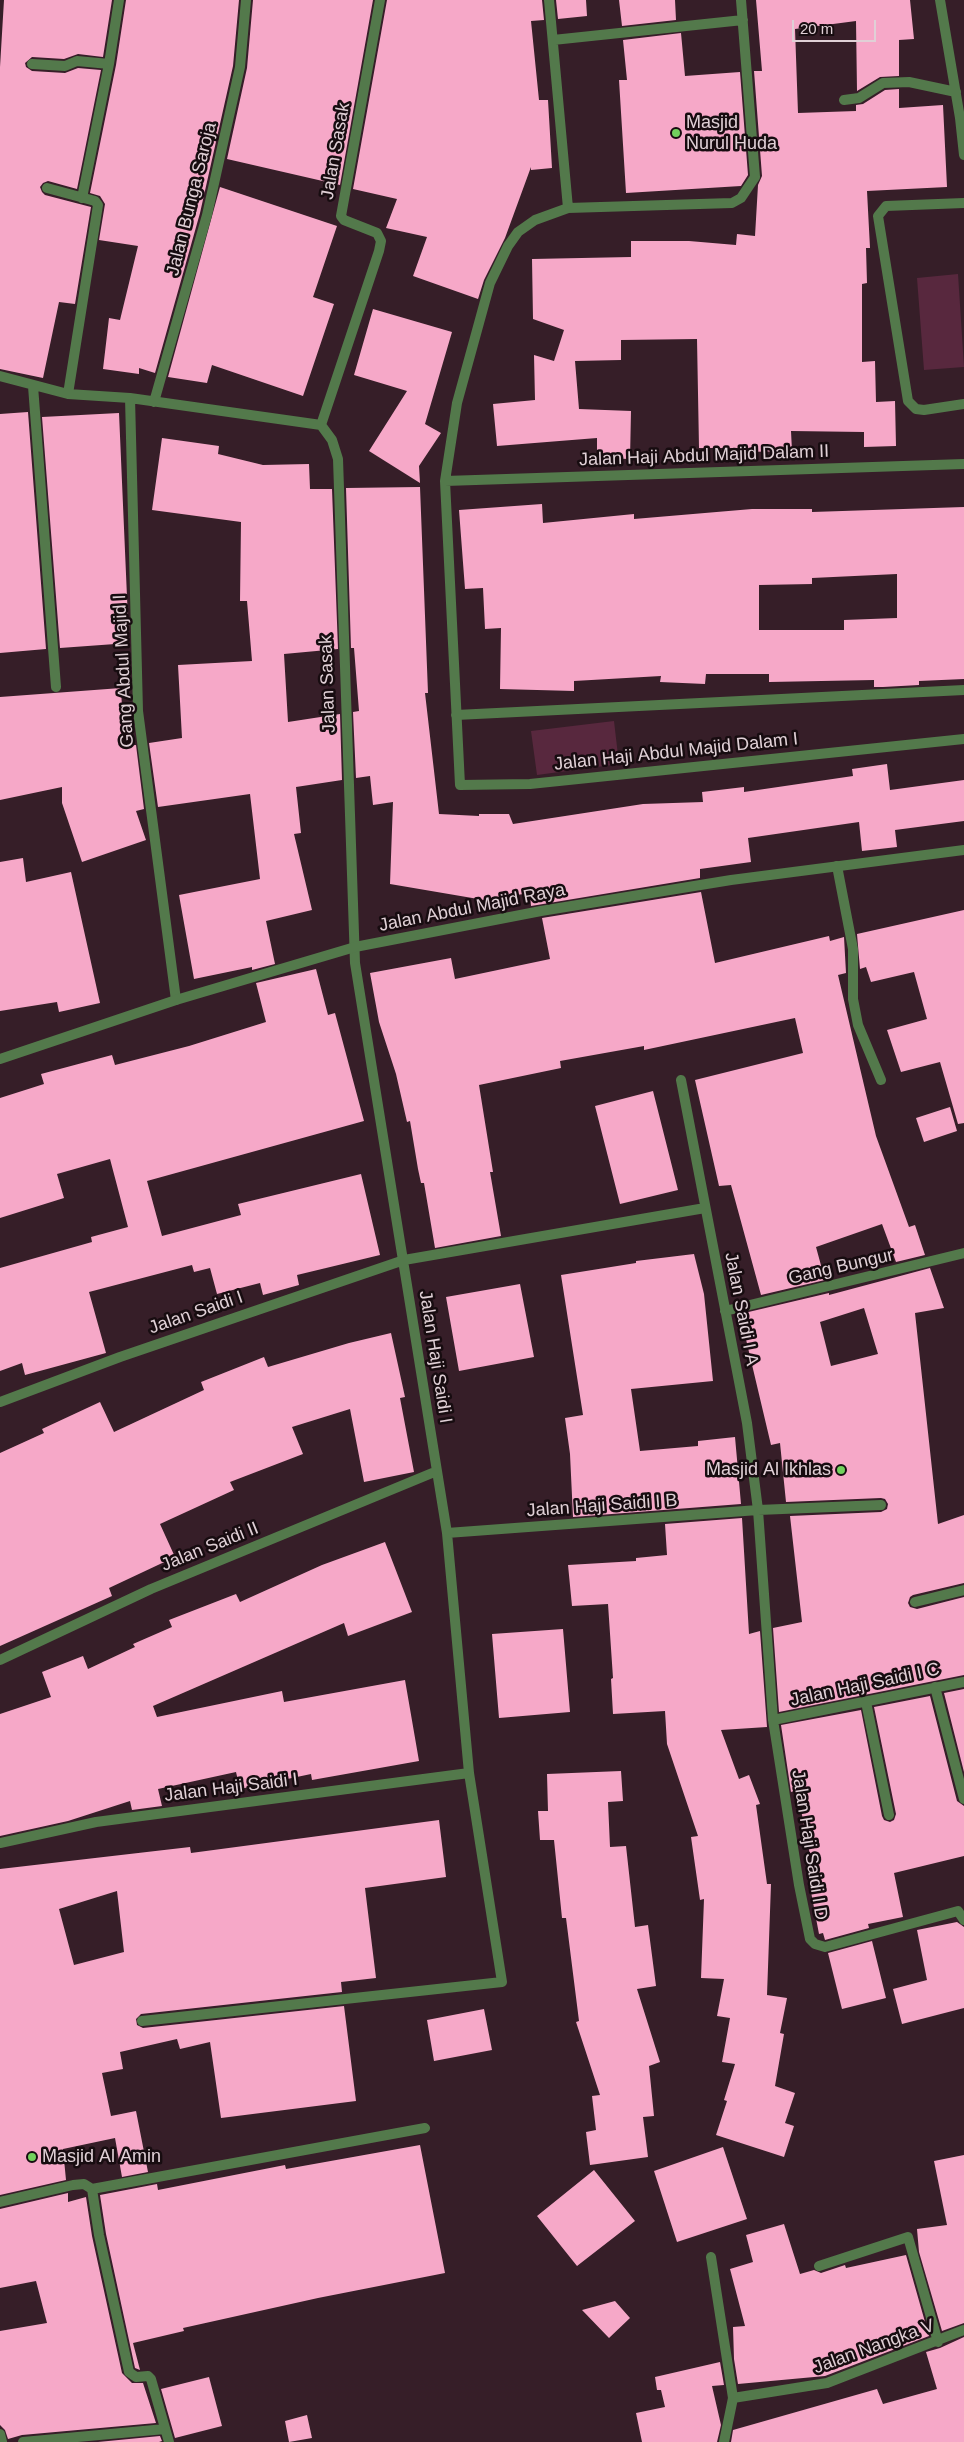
<!DOCTYPE html>
<html>
<head>
<meta charset="utf-8">
<style>
  body { margin:0 }
  #map { position:relative; width:964px; height:2442px; overflow:hidden; background:#361e28; font-family:Helvetica,sans-serif }
  canvas { display:block }
  .scale { position:absolute; left:792px; top:20px; width:84px; height:22px; box-sizing:border-box; border:2px solid #e0d0d6; border-top:0; padding-left:6px; font-size:15px; line-height:18px; white-space:nowrap; color:#e0d0d6; -webkit-text-stroke:4px #170c10; paint-order:stroke }
</style>
</head>
<body>
<div id="map">
<canvas width="964" height="2442"></canvas>
<div class="scale">20 m</div>
</div>
<script>
const context = document.querySelector('canvas').getContext('2d');
context.lineJoin = 'round';
function paint(path, color) { context.fillStyle = color; context.fill(path, 'evenodd'); }
const shape = rows => new Path2D(rows.map(r => 'M' + r).join(''));
function trace(path, color, width, dash) { context.strokeStyle = color; context.lineWidth = width; context.lineCap = dash ? 'butt' : 'round'; context.setLineDash(dash || []); context.stroke(path); }
function write(font, color, halo, rows, align = 'center') {
  context.font = font + ' Helvetica,sans-serif'; context.lineWidth = 5; context.setLineDash([]); context.textBaseline = 'middle'; context.strokeStyle = halo; context.fillStyle = color; for (const [text, x, y, turn = 0] of rows) {
    context.save(); context.translate(x, y); context.rotate((+turn || 0) * Math.PI / 180); context.textAlign = isNaN(turn) ? turn : align; if (halo) context.strokeText(text, 0, 0); context.fillText(text, 0, 0); context.restore();
  }
}
paint(shape([
  [958,274,964,367,924,370,917,278],
  [614,721,619,764,537,775,531,731]
]), '#58283e');
paint(shape([
  [4,0,112,0,103,57,78,54,64,59,32,57,25,63,26,67,32,71,65,73,78,68,101,70,77,189,48,181,43,183,40,187,42,192,45,195,91,207,75,304,59,302,43,378,0,369,0,67],
  [126,0,239,0,233,66,200,213,155,373,139,368,139,374,103,369,109,318,120,320,138,246,99,240,105,204,100,196,90,193,116,65],
  [253,0,373,0,340,185,227,159,247,68],
  [387,0,542,0,544,20,531,21,539,100,548,100,552,168,531,170,531,167,505,238,484,280,478,299,413,276,427,237,386,228,397,199,353,189],
  [556,0,586,0,587,16,558,19],
  [619,0,675,0,676,20,622,26],
  [756,0,910,0,914,39,899,40,899,76,880,77,857,91,856,21,795,29,798,113,856,111,856,105,863,104,885,90,899,89,899,108,943,105,947,187,867,191,870,248,866,248,867,283,862,284,862,362,875,361,876,402,895,401,896,446,864,447,864,432,791,431,792,451,743,452,743,448,699,448,697,339,621,340,621,360,575,361,579,409,631,411,630,459,597,458,597,438,497,446,493,404,535,400,534,355,554,361,564,330,533,319,532,259,631,257,631,241,689,241,736,245,737,234,755,236,758,185,762,176,754,71,762,71],
  [681,33,685,76,740,72,748,175,741,186,626,193,619,80,627,80,623,40],
  [220,187,337,226,313,297,334,304,303,396,212,365,207,383,168,377],
  [373,309,452,332,425,424,441,433,419,466,420,483,369,451,407,391,354,375],
  [28,412,46,649,0,653,0,414],
  [119,413,129,643,60,648,42,417],
  [162,438,219,446,218,454,263,465,309,464,310,489,332,489,338,649,284,654,288,722,340,714,342,780,296,787,301,833,294,834,312,910,266,921,275,964,252,970,252,967,194,979,179,895,260,879,250,794,158,807,149,743,182,738,178,665,252,661,247,601,240,601,241,522,152,510],
  [420,487,428,693,425,693,439,814,479,816,479,814,509,814,513,824,643,804,703,802,702,792,744,787,744,792,853,776,852,769,887,764,890,790,964,780,964,821,895,830,897,847,862,851,859,822,748,838,751,862,700,869,700,878,531,906,530,893,484,900,390,884,393,802,373,805,370,776,356,778,353,712,359,711,354,648,351,648,346,488],
  [542,504,543,523,634,514,634,519,752,509,812,509,812,512,964,507,964,679,919,681,919,685,883,687,874,687,874,680,769,682,769,674,706,674,705,684,660,682,661,676,574,681,574,691,500,689,501,628,485,629,483,588,465,589,459,510],
  [897,574,897,618,844,620,844,630,759,630,759,585,812,584,812,578],
  [121,688,124,746,136,745,144,809,136,811,146,840,82,862,62,803,62,787,0,800,0,697],
  [23,858,26,882,71,872,100,1003,59,1012,57,1002,0,1011,0,862],
  [701,892,715,963,829,936,830,941,844,937,846,973,838,975,876,1136,909,1227,915,1225,925,1255,896,1262,882,1224,816,1247,825,1280,761,1295,731,1185,719,1186,695,1080,803,1053,795,1018,644,1050,644,1046,560,1061,561,1068,479,1085,493,1172,490,1172,501,1236,435,1248,424,1183,421,1183,418,1169,410,1121,407,1122,396,1074,379,1022,370,973,451,958,455,979,550,959,542,918],
  [964,910,964,1123,958,1124,940,1062,901,1072,887,1030,927,1019,914,972,871,982,866,967,860,969,857,934],
  [316,969,328,1015,335,1013,364,1121,147,1181,162,1236,241,1215,238,1204,361,1174,380,1255,297,1275,299,1285,263,1295,260,1283,217,1294,210,1268,194,1272,192,1265,89,1292,106,1353,25,1375,22,1363,0,1371,0,1268,92,1242,91,1237,128,1227,110,1159,57,1174,64,1198,0,1218,0,1098,44,1084,41,1074,112,1055,115,1065,189,1046,266,1022,256,983],
  [653,1091,678,1190,620,1204,595,1106],
  [950,1107,957,1131,924,1142,916,1118],
  [694,1254,704,1294,713,1381,631,1389,640,1451,698,1446,698,1441,735,1437,741,1504,573,1517,570,1454,565,1418,583,1415,561,1275,636,1263,636,1261],
  [930,1268,944,1308,915,1313,938,1524,964,1515,964,1583,913,1595,910,1597,908,1603,910,1607,917,1609,964,1597,964,1675,779,1712,773,1628,802,1622,790,1516,881,1512,887,1509,888,1504,885,1499,881,1498,786,1502,780,1443,771,1445,740,1314,829,1293,829,1295],
  [864,1308,878,1354,831,1366,820,1322],
  [520,1284,534,1357,459,1371,446,1297],
  [391,1333,405,1397,400,1398,414,1472,364,1482,350,1409,292,1427,303,1454,230,1482,234,1490,160,1524,175,1557,109,1588,112,1596,0,1646,0,1453,44,1433,42,1429,100,1402,114,1432,204,1390,201,1382,264,1357,268,1367,349,1343],
  [742,1518,749,1634,760,1631,767,1727,721,1730,739,1779,749,1775,760,1804,756,1805,767,1884,771,1884,767,1995,787,1998,780,2033,784,2034,775,2086,795,2093,785,2123,794,2126,784,2157,716,2135,727,2101,724,2100,735,2064,722,2062,730,2018,717,2016,724,1979,701,1978,704,1899,700,1900,691,1837,698,1836,667,1744,665,1711,613,1714,611,1679,613,1678,608,1604,572,1606,568,1565,636,1561,636,1558,667,1555,665,1524],
  [385,1542,412,1612,348,1636,344,1623,153,1706,157,1717,282,1691,284,1702,405,1680,419,1761,312,1780,311,1774,240,1789,236,1772,158,1789,162,1806,132,1810,130,1801,68,1821,0,1836,0,1714,51,1697,42,1672,83,1656,88,1669,135,1647,133,1644,172,1627,169,1620,236,1594,240,1602,322,1565],
  [563,1629,570,1712,499,1718,492,1634],
  [964,1689,964,1772,944,1693],
  [930,1696,957,1801,964,1806,964,1856,894,1873,903,1917,868,1924,869,1928,825,1940,823,1933,819,1934,808,1876,814,1875,797,1790,791,1792,781,1725,861,1710,882,1816,884,1820,890,1822,894,1820,896,1814,874,1707],
  [621,1771,623,1801,608,1802,610,1847,626,1846,635,1927,648,1925,656,1986,637,1989,660,2062,649,2066,654,2116,643,2117,648,2157,590,2165,586,2132,596,2130,592,2096,600,2095,576,2022,579,2021,566,1918,562,1918,554,1840,540,1840,538,1811,548,1811,547,1774],
  [439,1820,446,1877,365,1888,376,1978,341,1982,342,1992,141,2014,136,2019,137,2025,143,2028,344,2006,356,2101,221,2118,210,2042,180,2049,177,2039,120,2052,123,2069,102,2073,111,2116,136,2111,148,2172,122,2177,115,2138,63,2149,66,2180,0,2195,0,1869,190,1847,191,1853],
  [117,1891,124,1952,74,1965,59,1909],
  [957,1922,964,1927,964,2008,902,2024,893,1989,927,1980,917,1930],
  [872,1941,886,1998,842,2009,828,1953],
  [484,2009,492,2050,434,2061,427,2020],
  [420,2145,445,2273,318,2298,183,2328,184,2331,133,2343,140,2370,135,2368,106,2234,100,2195,157,2184,158,2190,285,2165,286,2169],
  [723,2147,747,2219,677,2242,654,2171],
  [964,2155,964,2323,942,2331,919,2252,917,2229,947,2225,934,2161],
  [594,2170,635,2221,577,2266,537,2216],
  [68,2193,68,2202,86,2197,92,2236,122,2373,132,2383,143,2383,156,2423,22,2435,8,2439,5,2430,0,2425,0,2331,47,2323,36,2281,0,2288,0,2209],
  [784,2224,800,2274,814,2270,821,2273,845,2265,846,2268,906,2255,929,2336,825,2376,738,2384,734,2359,733,2327,745,2326,730,2269,753,2262,746,2235],
  [615,2301,630,2318,609,2338,582,2310],
  [964,2337,964,2442,731,2442,733,2430,877,2389,883,2404,937,2389,926,2352,940,2348],
  [720,2362,724,2385,712,2386,721,2425,717,2442,642,2442,636,2413,665,2407,661,2390,657,2390,655,2377],
  [209,2377,222,2426,175,2438,161,2389],
  [307,2415,312,2438,289,2442,285,2421],
  [160,2436,162,2441,159,2442,98,2442]
]), '#f6a8c8');
trace(shape([
  [549,0,568,208],
  [741,0,755,177,741,198,732,203,568,208,535,220,518,232,508,246,490,283,457,403,445,481,460,785,530,784,964,739],
  [940,0,960,118,964,155],
  [553,40,743,20],
  [32,64,65,66,77,61,109,64],
  [844,100,859,98,883,83,909,82,956,92],
  [47,188,95,201,98,205,68,394],
  [82,198,109,64,119,0],
  [964,203,886,206,878,216,908,401,916,409,924,410,964,404],
  [0,376,68,394,130,398,321,425,332,440,338,459,355,963,447,1533,469,1773,502,1982,142,2021],
  [33,386,56,687],
  [130,398,138,711,176,1000],
  [154,402,207,215,240,67,246,0],
  [321,425,379,251,381,241,377,233,344,220,341,216,380,0],
  [445,481,964,464],
  [456,715,964,690],
  [837,866,853,949,853,999,858,1025,881,1080],
  [681,1080,747,1423,758,1510,773,1720,799,1885,810,1939,815,1944,825,1947,958,1911,964,1920],
  [725,1311,964,1253],
  [0,1402,120,1357,404,1260,705,1208],
  [447,1533,758,1510,881,1505],
  [915,1602,964,1590],
  [0,1660,151,1589,437,1471],
  [935,1687,964,1799],
  [866,1702,889,1815],
  [773,1720,964,1682],
  [0,1843,96,1822,469,1773],
  [92,2189,425,2128],
  [92,2189,99,2235,129,2372,136,2377,148,2376,151,2379,169,2442],
  [0,2202,73,2185,84,2184,92,2189],
  [711,2257,733,2398,724,2442],
  [819,2266,908,2237,938,2342],
  [733,2398,827,2383,964,2330],
  [0,2434,2,2442],
  [23,2442,165,2429]
]), '#53794b', 10);
trace(shape([
  [0,1059,176,1000,355,947,541,911,731,880,964,850]
]), '#53794b', 10);
for (const [x, y, r, color] of [
  [676,133,5,"#72d25d"],
  [841,1470,5,"#72d25d"],
  [32,2157,5,"#72d25d"]
]) { const dot = new Path2D(); dot.arc(x, y, r, 0, 2 * Math.PI); context.fillStyle = color; context.fill(dot); trace(dot, '#170c10', 2); }
write('18px', '#e0d0d6', '#170c10', [
  ["Masjid",686,123],
  ["Nurul Huda",686,144],
  ["Masjid Al Ikhlas",831,1470,"right"],
  ["Masjid Al Amin",42,2157]
], 'left');
write('18px', '#e0d0d6', '#170c10', [
  ["Jalan Sasak",336,151,-80],
  ["Jalan Bunga Saroja",192,199,-76],
  ["Jalan Haji Abdul Majid Dalam II",704,456,-2],
  ["Gang Abdul Majid I",124,671,-93],
  ["Jalan Sasak",328,684,-92],
  ["Jalan Haji Abdul Majid Dalam I",676,752,-6],
  ["Jalan Abdul Majid Raya",472,908,-11],
  ["Gang Bungur",841,1267,-13],
  ["Jalan Saidi I A",741,1309,79],
  ["Jalan Saidi I",196,1313,-19],
  ["Jalan Haji Saidi I",435,1357,81],
  ["Jalan Haji Saidi I B",602,1506,-4],
  ["Jalan Saidi II",210,1547,-22],
  ["Jalan Haji Saidi I C",865,1685,-12],
  ["Jalan Haji Saidi I",231,1788,-7],
  ["Jalan Haji Saidi I D",809,1845,81],
  ["Jalan Nangka V",874,2347,-20]
]);
</script>
</body>
</html>
